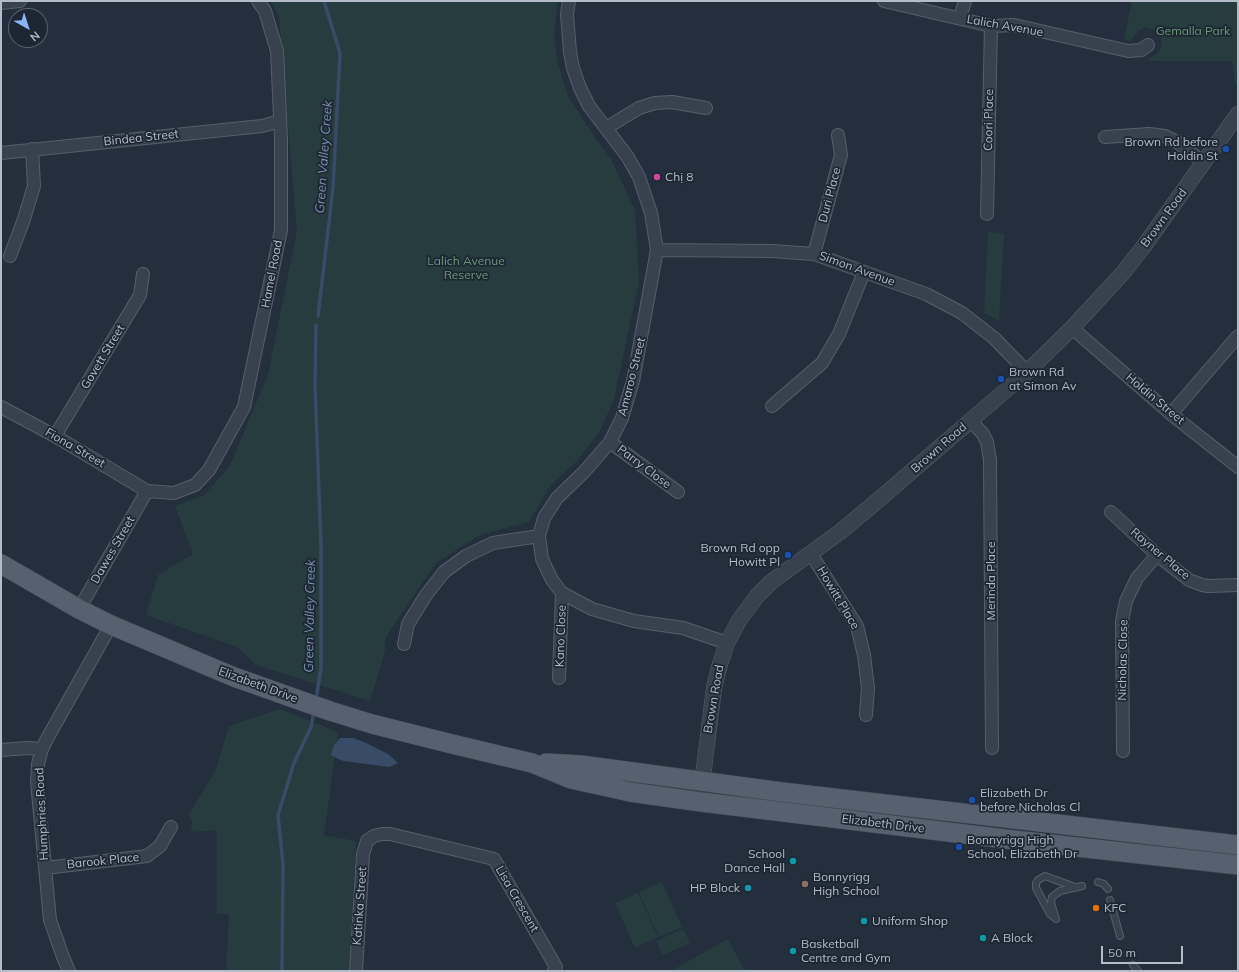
<!DOCTYPE html>
<html>
<head>
<meta charset="utf-8">
<style>
  body { margin:0 }
  #map { position:relative; width:1239px; height:972px; overflow:hidden; background:#242f3e; font-family:Mulish,sans-serif }
  canvas { display:block }
  .frame { position:absolute; inset:0; border:2px solid #b4bcc9; pointer-events:none }
  .north { position:absolute; left:8px; top:8px; width:40px; height:40px; box-sizing:border-box; background:#1d2633; border:1px solid #59626f; border-radius:50%; rotate:141deg; font-size:11px; font-weight:700; line-height:16px; text-align:center; color:#b4bcc9 }
  .north::after { content:''; display:block; margin:auto; width:14px; height:18px; background:#8ab4f8; clip-path:polygon(50% 0,100% 100%,50% 72%,0 100%) }
  .scale { position:absolute; left:1101px; top:946px; width:82px; height:18px; box-sizing:border-box; border:2px solid #b4bcc9; border-top:0; padding-left:5px; font-size:12px; line-height:14px; white-space:nowrap; color:#b4bcc9; -webkit-text-stroke:3px #1d2633; paint-order:stroke }
</style>
</head>
<body>
<div id="map">
<canvas width="1239" height="972"></canvas>
<div class="frame"></div>
<div class="north">N</div>
<div class="scale">50 m</div>
</div>
<script>
const context = document.querySelector('canvas').getContext('2d');
context.lineJoin = 'round';
function paint(path, color) { context.fillStyle = color; context.fill(path, 'evenodd'); }
const shape = rows => new Path2D(rows.map(r => 'M' + r).join(''));
function trace(path, color, width, dash) { context.strokeStyle = color; context.lineWidth = width; context.lineCap = dash ? 'butt' : 'round'; context.setLineDash(dash || []); context.stroke(path); }
function write(font, color, halo, rows, align = 'center') {
  context.font = font + ' Mulish,sans-serif'; context.lineWidth = 3.5; context.setLineDash([]); context.textBaseline = 'middle'; context.strokeStyle = halo; context.fillStyle = color; for (const [text, x, y, turn = 0] of rows) {
    context.save(); context.translate(x, y); context.rotate((+turn || 0) * Math.PI / 180); context.textAlign = isNaN(turn) ? turn : align; if (halo) context.strokeText(text, 0, 0); context.fillText(text, 0, 0); context.restore();
  }
}
paint(shape([
  [271,1,558,1,554,34,557,60,568,96,596,139,611,159,635,210,639,282,614,399,600,431,578,460,550,486,529,522,480,535,436,563,385,638,385,651,370,701,256,665,237,647,146,615,158,575,193,554,175,506,204,495,230,466,268,374,297,231,279,17],
  [1132,1,1238,1,1238,86,1236,85,1232,61,1149,61,1149,58,1153,57,1159,51,1162,44,1161,39,1158,33,1152,29,1145,27,1136,33,1130,41,1124,39],
  [988,232,1004,233,999,321,984,313],
  [280,709,338,732,324,835,356,841,349,971,226,971,229,914,217,914,217,830,191,832,192,822,189,814,216,770,229,726],
  [662,882,682,927,659,937,639,892],
  [638,893,658,937,635,948,615,903],
  [683,929,690,943,662,955,656,941],
  [728,939,745,971,671,971]
]), '#263c3f');
paint(shape([
  [340,738,353,738,366,743,388,754,398,763,389,767,344,761,338,759,331,755,334,745]
]), '#394c67');
trace(shape([
  [318,316,333,188,340,53,324,1],
  [316,700,321,668,321,545,315,386,316,325],
  [282,971,283,865,278,815,294,763,311,727,314,712]
]), '#394c67', 3.5);
const service = shape([
  [1098,882,1104,884,1108,889],
  [1110,900,1120,936],
  [1056,919,1050,914,1036,888,1036,883,1038,880,1045,876,1075,887],
  [1056,919,1051,903,1052,897,1060,891,1082,886],
  [1133,965,1138,971]
]);
const minor = shape([
  [569,1,567,14,570,52,573,68,580,88,589,106,627,156,639,177,651,213,657,250,633,381,622,418,610,442,584,472,557,498,544,518,539,536,542,559,552,580,562,593,592,609,634,621,683,628,727,643],
  [884,1,991,26,1014,25,1128,51,1141,50,1148,45],
  [1,3,20,1],
  [960,18,965,1],
  [606,128,639,108,655,103,672,102,706,108],
  [1105,137,1149,134,1165,136,1177,142,1204,163],
  [1,153,262,126,280,121],
  [987,214,991,26],
  [657,250,772,251,814,254,926,294,962,313,994,338,1027,372],
  [814,254,841,155,838,135],
  [10,256,23,222,34,186,32,149],
  [1072,328,1171,414,1238,467],
  [772,406,822,363,839,334,864,272],
  [1,407,55,436,147,491,174,493,195,485,209,470,244,407,281,230,281,138,277,51,265,11,258,1],
  [1171,414,1238,336],
  [971,421,983,434,987,442,990,460,992,748],
  [55,436,140,295,143,274],
  [610,442,678,492],
  [1111,512,1157,555,1189,580,1202,585,1208,586,1238,585],
  [811,554,857,626,864,655,868,688,866,715],
  [79,609,147,491],
  [404,644,408,624,426,595,444,572,466,556,493,543,539,536],
  [559,678,562,593],
  [1,750,27,748,42,749],
  [1123,751,1122,621,1126,601,1137,578,1157,555],
  [45,868,147,856,160,846,171,827],
  [69,971,63,957,50,920,37,782,38,764,42,749,48,737,111,625],
  [356,971,363,854,367,841,374,836,382,834,390,834,494,859,556,967,554,971]
]);
const tertiary = shape([
  [701,792,714,688,720,664,727,643,740,619,757,596,771,582,840,532,876,502,1027,372,1072,328,1122,274,1144,246,1238,114]
]);
const primary = shape([
  [1,564,79,609,111,625,234,677,330,711,372,724,456,745,532,763,571,779,630,792,701,802,1014,840,1238,865],
  [546,763,581,765,782,792,1238,845]
]);
trace(service, '#565f6c', 8);
trace(minor, '#565f6c', 14);
trace(tertiary, '#565f6c', 16);
trace(primary, '#414a57', 20);
trace(service, '#38414e', 6);
trace(minor, '#38414e', 12);
trace(tertiary, '#38414e', 15);
trace(primary, '#56606e', 19);
for (const [x, y, r, color] of [
  [1226,149,4,"#1a4fb4"],
  [657,177,4,"#d1479c"],
  [1001,379,4,"#1a4fb4"],
  [788,555,4,"#1a4fb4"],
  [972,800,4,"#1a4fb4"],
  [959,847,4,"#1a4fb4"],
  [793,861,4,"#0f9aa8"],
  [805,884,4,"#8d6e63"],
  [748,888,4,"#0f9aa8"],
  [1096,908,4,"#e8710a"],
  [864,921,4,"#0f9aa8"],
  [983,938,4,"#0f9aa8"],
  [793,951,4,"#0f9aa8"]
]) { const dot = new Path2D(); dot.arc(x, y, r, 0, 2 * Math.PI); context.fillStyle = color; context.fill(dot); trace(dot, '#1d2633', 1.5); }
write('12px', '#b4bcc9', '#1d2633', [
  ["Lalich Avenue",1005,26,10],
  ["Coori Place",989,120,-89],
  ["Bindea Street",141,138,-6],
  ["Duri Place",830,195,-75],
  ["Brown Road",1164,218,-54],
  ["Simon Avenue",857,269,20],
  ["Hamel Road",272,274,-79],
  ["Govett Street",103,357,-59],
  ["Amaroo Street",632,377,-76],
  ["Holdin Street",1155,399,40],
  ["Fiona Street",75,448,30],
  ["Brown Road",939,448,-41],
  ["Parry Close",644,467,37],
  ["Dawes Street",113,550,-60],
  ["Rayner Place",1160,554,40],
  ["Merinda Place",991,581,-90],
  ["Howitt Place",838,598,59],
  ["Kano Close",561,636,-88],
  ["Nicholas Close",1123,660,-89],
  ["Elizabeth Drive",258,685,20],
  ["Brown Road",714,699,-80],
  ["Humphries Road",42,814,-93],
  ["Elizabeth Drive",883,824,7],
  ["Barook Place",103,861,-6],
  ["Lisa Crescent",517,899,60],
  ["Katinka Street",360,906,-86]
]);
write('12px', '#6b9a76', '#1d2633', [
  ["Gemalla Park",1193,31],
  ["Lalich Avenue",466,261],
  ["Reserve",466,275]
]);
write('12px', '#b4bcc9', '#1d2633', [
  ["Brown Rd before",1218,142,"right"],
  ["Holdin St",1218,156,"right"],
  ["Chị 8",665,177],
  ["Brown Rd",1009,372],
  ["at Simon Av",1009,386],
  ["Brown Rd opp",780,548,"right"],
  ["Howitt Pl",780,562,"right"],
  ["Elizabeth Dr",980,793],
  ["before Nicholas Cl",980,807],
  ["Bonnyrigg High",967,840],
  ["School, Elizabeth Dr",967,854],
  ["School",785,854,"right"],
  ["Dance Hall",785,868,"right"],
  ["Bonnyrigg",813,877],
  ["High School",813,891],
  ["HP Block",740,888,"right"],
  ["KFC",1104,908],
  ["Uniform Shop",872,921],
  ["A Block",991,938],
  ["Basketball",801,944],
  ["Centre and Gym",801,958]
], 'left');
write('italic 13px', '#7c92b1', '#1d2633', [
  ["Green Valley Creek",324,157,-86],
  ["Green Valley Creek",310,616,-89]
]);
</script>
</body>
</html>
